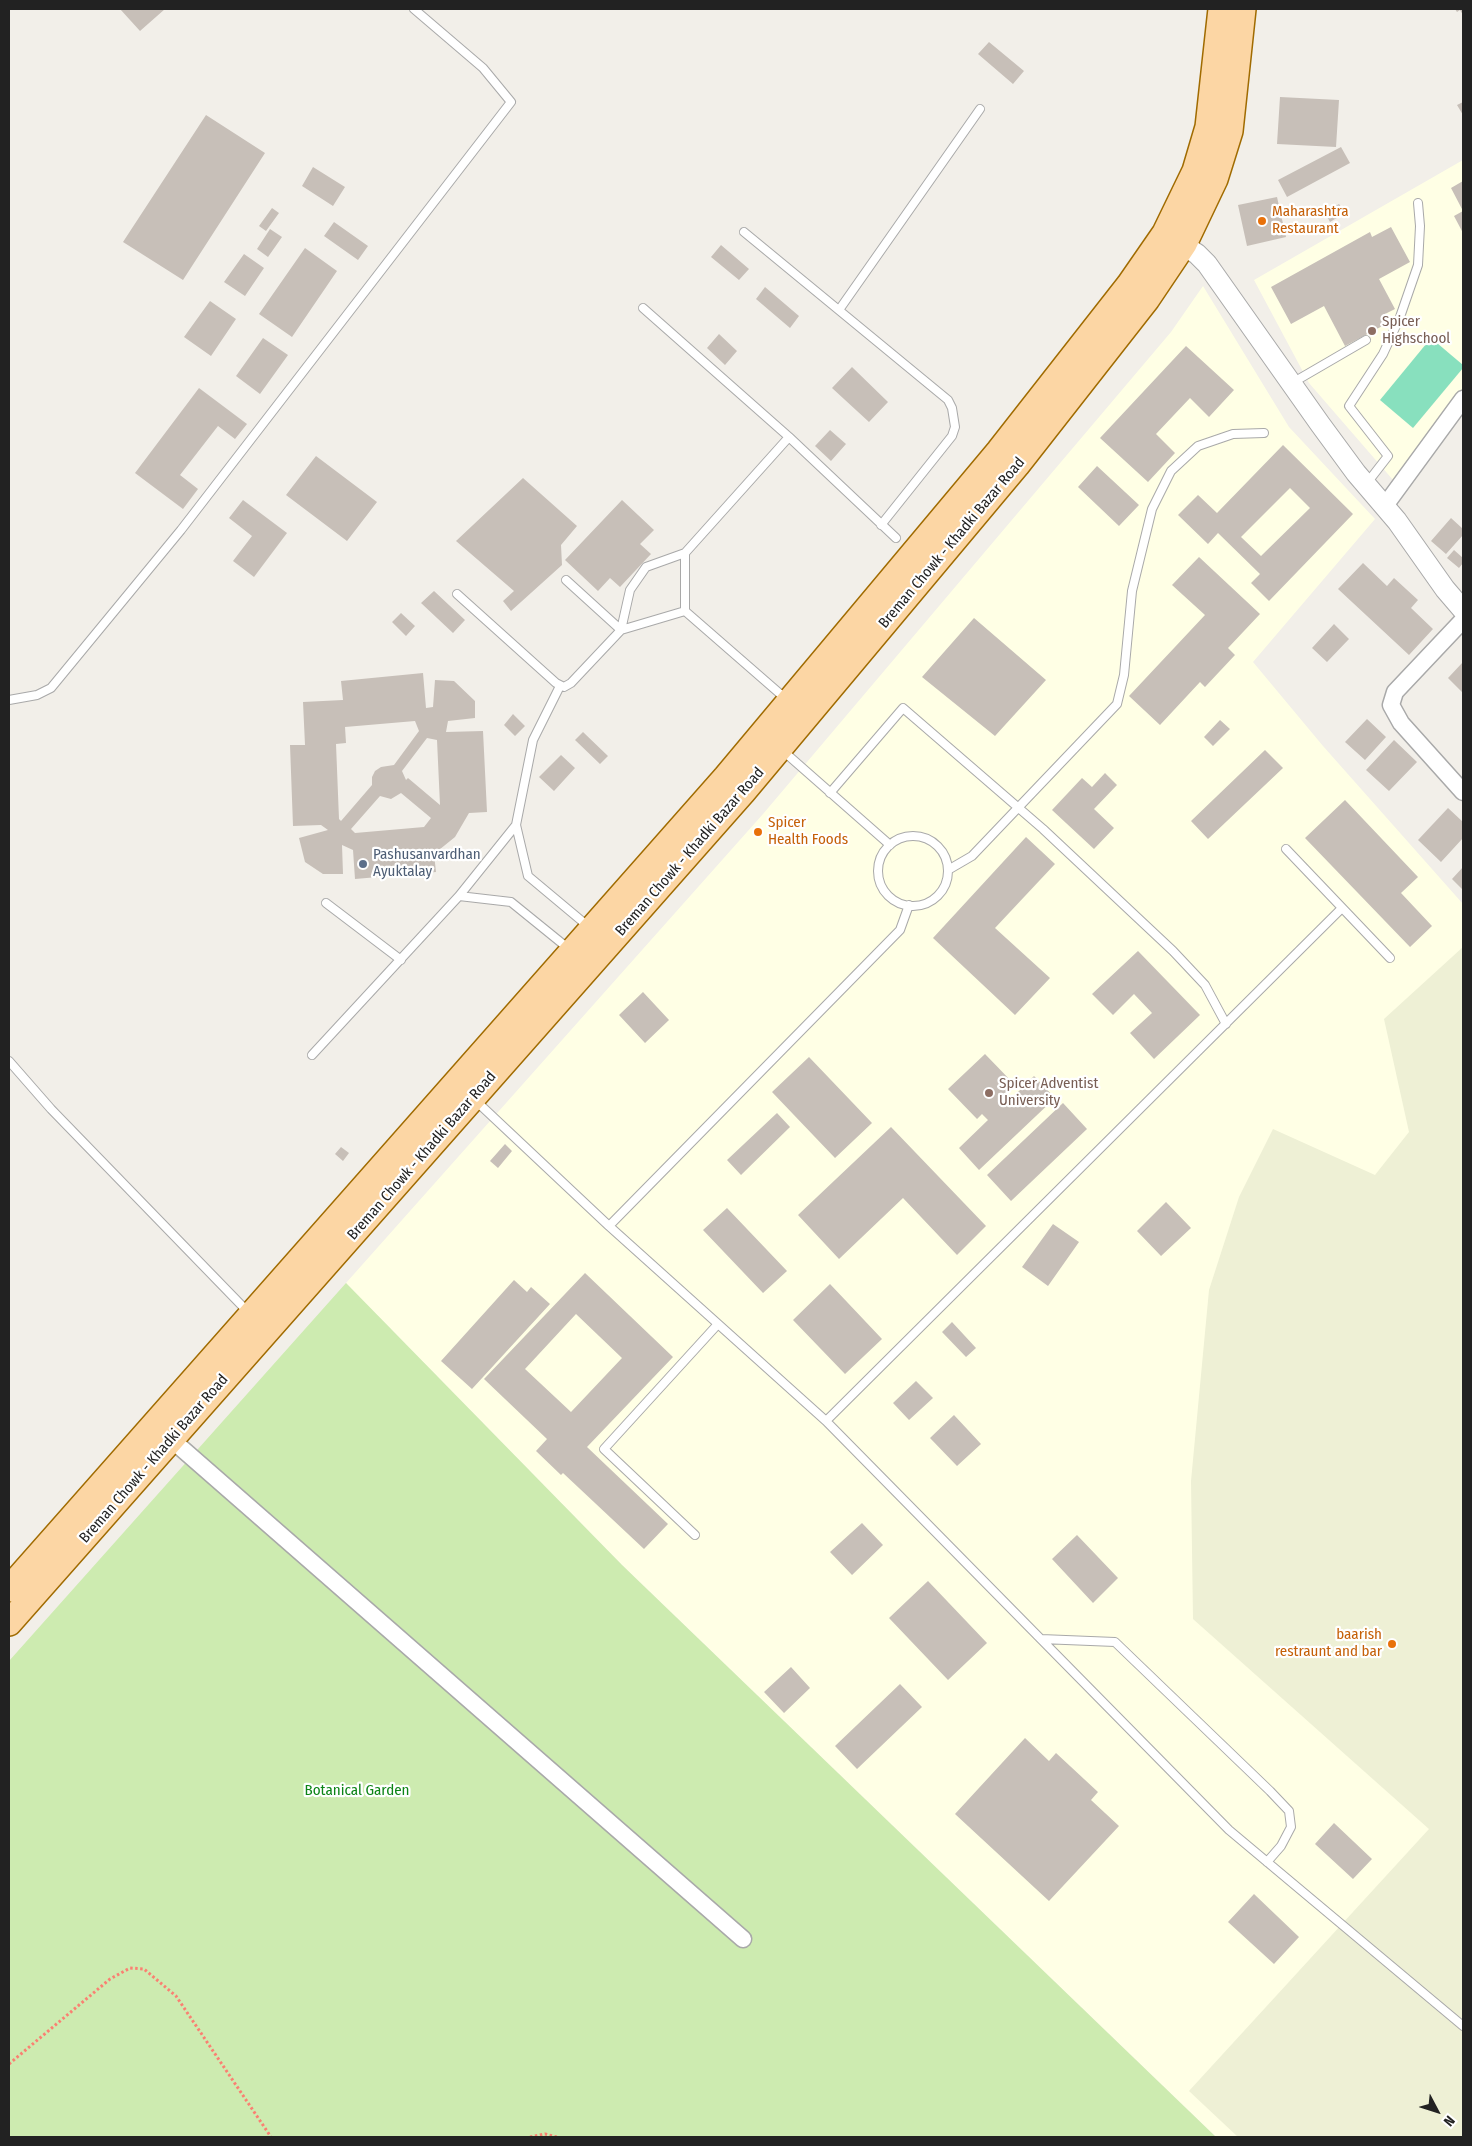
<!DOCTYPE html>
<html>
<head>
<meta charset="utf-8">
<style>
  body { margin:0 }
  #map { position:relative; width:1472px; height:2146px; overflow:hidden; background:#f2efe9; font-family:"Fira Sans Condensed",sans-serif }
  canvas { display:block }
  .frame { position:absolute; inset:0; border:10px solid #222; pointer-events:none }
  .north { position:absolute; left:1412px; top:2086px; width:50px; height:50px; -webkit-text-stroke:4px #fff; paint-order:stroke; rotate:130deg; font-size:14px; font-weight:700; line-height:20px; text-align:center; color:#222 }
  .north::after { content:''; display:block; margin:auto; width:18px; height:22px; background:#222; clip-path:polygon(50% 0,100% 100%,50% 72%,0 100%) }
</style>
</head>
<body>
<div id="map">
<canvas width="1472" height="2146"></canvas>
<div class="frame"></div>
<div class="north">N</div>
</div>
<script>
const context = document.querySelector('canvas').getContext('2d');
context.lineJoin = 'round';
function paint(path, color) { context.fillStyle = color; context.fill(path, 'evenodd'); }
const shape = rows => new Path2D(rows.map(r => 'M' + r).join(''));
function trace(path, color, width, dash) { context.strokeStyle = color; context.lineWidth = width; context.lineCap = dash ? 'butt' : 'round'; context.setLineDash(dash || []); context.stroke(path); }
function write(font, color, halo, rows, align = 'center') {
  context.font = font + ' "Fira Sans Condensed",sans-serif'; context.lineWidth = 4.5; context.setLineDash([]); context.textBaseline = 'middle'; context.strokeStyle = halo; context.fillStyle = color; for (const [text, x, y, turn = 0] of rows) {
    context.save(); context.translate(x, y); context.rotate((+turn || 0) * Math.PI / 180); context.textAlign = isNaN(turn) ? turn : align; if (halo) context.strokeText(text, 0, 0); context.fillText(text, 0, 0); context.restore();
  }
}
paint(shape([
  [1463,160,1463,415,1400,488,1309,383,1254,280],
  [1203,286,1289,427,1375,519,1253,662,1323,746,1463,904,1463,2137,1216,2137,622,1565,346,1283,763,814,1171,332]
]), '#ffffe5');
paint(shape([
  [1463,947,1463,2137,1238,2137,1189,2091,1429,1829,1193,1619,1191,1481,1209,1290,1239,1197,1273,1129,1375,1175,1409,1132,1384,1019]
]), '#eef0d5');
paint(shape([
  [346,1283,622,1565,1216,2137,9,2137,9,1661]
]), '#cdebb0');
paint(shape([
  [1431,338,1463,365,1463,368,1413,428,1380,400]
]), '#88e0be');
paint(shape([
  [120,9,165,9,140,31],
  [1455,9,1463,9,1463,15,1460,10,1457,12],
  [989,42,1024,71,1013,84,978,54],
  [1280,97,1339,100,1336,147,1277,144],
  [1463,102,1463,115,1457,105],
  [206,115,265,153,183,280,123,242],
  [1341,147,1350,163,1287,197,1278,180],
  [313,167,345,187,333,206,302,186],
  [1463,181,1463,211,1451,188],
  [1277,197,1286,237,1247,246,1238,205],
  [1339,204,1345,213,1330,222,1325,212],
  [272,208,279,213,266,231,259,226],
  [1463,211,1463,233,1454,216],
  [334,222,368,246,358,260,324,236],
  [1391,227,1410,262,1379,279,1395,309,1383,315,1388,323,1345,346,1324,306,1291,324,1271,287,1370,232,1372,237],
  [270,229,282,237,268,257,257,249],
  [721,245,749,269,739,280,711,257],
  [305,248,337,271,292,337,259,314],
  [244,254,264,268,245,296,224,282],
  [765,287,799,316,790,328,756,299],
  [210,301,236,319,211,356,184,337],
  [719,334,737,351,725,365,707,348],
  [263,338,288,355,260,394,236,376],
  [1186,346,1234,390,1209,417,1190,398,1156,434,1175,453,1148,482,1100,438],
  [852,367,888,402,869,422,832,388],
  [199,388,247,424,235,439,218,426,180,475,198,489,183,509,135,473],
  [830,430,846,444,831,461,815,446],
  [1283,445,1353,514,1269,601,1251,583,1260,574,1218,533,1208,544,1178,515,1198,495,1217,513],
  [1290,488,1310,508,1261,556,1241,537],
  [316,456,377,502,347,541,286,495],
  [1097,466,1139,505,1119,526,1078,487],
  [523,478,577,526,561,545,562,565,511,611,503,601,514,591,456,541],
  [243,500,287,533,254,577,233,561,252,536,229,518],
  [622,500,654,530,640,544,651,554,620,587,610,578,598,591,565,560],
  [1451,518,1463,529,1463,535,1446,554,1431,541],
  [1454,550,1463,558,1463,563,1459,568,1447,558],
  [1199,557,1260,614,1228,648,1235,655,1205,687,1200,682,1160,725,1129,696,1205,615,1172,585],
  [1363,563,1387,586,1394,578,1418,600,1411,608,1433,629,1409,655,1338,589],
  [434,591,465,620,453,633,421,603],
  [401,613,415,626,406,636,392,622],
  [974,618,1046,680,995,736,922,677],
  [1334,624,1349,639,1327,662,1312,648],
  [1463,662,1463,693,1448,678],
  [423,673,426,708,433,707,435,680,454,681,475,701,475,718,448,721,446,732,483,731,487,812,469,813,455,837,434,854,436,872,355,879,353,850,342,845,343,874,323,874,305,862,299,838,328,830,321,825,293,826,290,745,305,745,303,702,343,700,341,681],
  [415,721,419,731,394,765,381,767,375,771,372,777,372,785,341,821,339,819,336,744,346,743,345,727],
  [427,738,437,740,440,805,408,778,406,780,402,771],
  [401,793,431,818,424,827,355,833,351,829,380,796,391,799],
  [513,714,525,726,515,736,504,725],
  [1367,719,1386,737,1365,760,1345,742],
  [1220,720,1230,729,1213,746,1204,737],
  [583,732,608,756,600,764,575,740],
  [1394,740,1417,762,1389,791,1366,770],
  [1265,750,1283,768,1208,839,1191,821],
  [561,755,575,768,554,791,539,777],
  [1105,773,1117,785,1094,809,1114,828,1094,849,1052,810,1082,778,1092,787],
  [1345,800,1418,877,1401,893,1432,926,1410,947,1305,838],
  [1448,808,1463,822,1463,838,1441,862,1418,840],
  [1026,837,1055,864,995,928,1050,978,1015,1015,933,938],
  [1463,867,1463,890,1452,879],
  [1138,951,1200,1015,1154,1059,1130,1033,1152,1013,1134,994,1113,1015,1092,994],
  [643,992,669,1020,645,1043,619,1015],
  [985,1054,1014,1084,1005,1093,1011,1099,1034,1076,1055,1098,979,1170,959,1148,988,1120,982,1114,977,1119,948,1089],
  [809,1057,872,1123,835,1158,772,1092],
  [1063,1103,1087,1129,1011,1201,987,1175],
  [777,1113,790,1127,741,1175,727,1160],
  [891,1127,986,1226,957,1255,903,1198,839,1259,798,1215],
  [505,1144,512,1151,498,1168,490,1161],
  [341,1147,349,1153,343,1161,335,1154],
  [1166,1202,1191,1228,1161,1256,1137,1231],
  [727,1208,787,1271,763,1293,703,1230],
  [1053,1224,1079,1242,1048,1286,1022,1267],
  [585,1273,673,1357,587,1447,668,1524,644,1549,563,1473,561,1475,536,1451,547,1439,484,1379],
  [576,1314,622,1358,571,1412,525,1369],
  [514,1280,527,1292,531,1287,550,1304,472,1389,441,1361],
  [830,1284,882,1339,845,1374,793,1320],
  [952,1322,976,1348,966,1357,942,1332],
  [916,1381,933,1398,909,1420,893,1403],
  [954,1415,981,1444,957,1466,930,1438],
  [862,1523,883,1545,852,1575,830,1552],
  [1077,1535,1118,1578,1093,1603,1052,1559],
  [928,1581,987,1643,948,1680,889,1618],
  [791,1667,810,1688,784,1713,764,1692],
  [900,1684,922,1707,857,1769,835,1746],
  [1025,1738,1049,1761,1056,1753,1098,1792,1091,1800,1119,1826,1049,1901,955,1814],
  [1334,1823,1372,1859,1353,1879,1315,1844],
  [1254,1894,1299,1937,1274,1964,1228,1922]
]), '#c7bfb8');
const service = shape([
  [744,232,948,400,952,408,955,427,952,436,881,525],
  [643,308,789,437,896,538],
  [839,310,980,109],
  [1292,383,1366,340],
  [1367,483,1388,456,1349,406,1383,354,1400,317,1418,265,1420,226,1418,203],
  [566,580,621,630,630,590,646,567,685,553],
  [457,594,556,683,564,687,571,683,621,630,685,611],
  [560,686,533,740,516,825,528,876,589,927],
  [786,699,685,611,685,553,789,437],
  [9,700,37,695,51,688,181,530,511,102,483,68,414,9],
  [782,750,890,845],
  [830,793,903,708,1043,829,1173,951,1205,985,1226,1024],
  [516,825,459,896,511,902,569,949],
  '878 871a35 35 0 1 1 70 0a35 35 0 1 1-70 0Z',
  [1286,849,1390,958],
  [948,870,972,856,1117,704,1124,675,1132,591,1152,509,1171,471,1198,446,1233,434,1264,433],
  [326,903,401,960],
  [312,1055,459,896],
  [9,1061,51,1109,249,1313],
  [475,1100,609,1226,826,1421,1229,1830,1463,2026],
  [609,1226,900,930,909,905],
  [826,1421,1341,909],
  [695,1535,604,1449,718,1324],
  [1041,1639,1115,1642,1270,1791,1289,1811,1291,1827,1281,1846,1267,1862]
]);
const minor = shape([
  [1384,507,1463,399],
  [1463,620,1395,692,1391,705,1401,723,1463,792],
  [171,1439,743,1939]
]);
const tertiary = shape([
  [1171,237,1197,254,1207,264,1320,424,1356,473,1397,521,1445,589,1463,610]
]);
const primary = shape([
  [9,1589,726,777,999,451,1129,285,1165,233,1195,171,1208,127,1221,9],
  [9,1623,743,792,1017,465,1147,299,1184,244,1215,179,1230,131,1243,9]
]);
trace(service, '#a9a9a9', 10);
trace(minor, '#a9a9a9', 19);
trace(tertiary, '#a9a9a9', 22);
trace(primary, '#a06b00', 28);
trace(shape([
  [9,2064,110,1979,130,1968,144,1969,176,1996,271,2137],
  [530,2137,545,2134,557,2137]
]), '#fa8072', 3, [2.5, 2.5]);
trace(service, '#fff', 8);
trace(minor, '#fff', 16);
trace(tertiary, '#fff', 20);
trace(primary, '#fcd6a4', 25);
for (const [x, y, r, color] of [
  [1262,221,5,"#e8710a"],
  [1372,331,5,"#8d6e63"],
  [758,832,5,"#e8710a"],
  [363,864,5,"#5c6f8a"],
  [989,1093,5,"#8d6e63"],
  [1392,1644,5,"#e8710a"]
]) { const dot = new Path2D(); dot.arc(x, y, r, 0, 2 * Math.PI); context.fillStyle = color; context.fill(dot); trace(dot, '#fff', 2); }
write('15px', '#c56008', '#fff', [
  ["Maharashtra",1272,212],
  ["Restaurant",1272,229],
  ["Spicer",768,823],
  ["Health Foods",768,840],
  ["baarish",1382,1635,"right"],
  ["restraunt and bar",1382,1652,"right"]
], 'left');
write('15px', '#785e54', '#fff', [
  ["Spicer",1382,322],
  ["Highschool",1382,339],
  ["Spicer Adventist",999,1084],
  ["University",999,1101]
], 'left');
write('15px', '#222', '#fff', [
  ["Breman Chowk - Khadki Bazar Road",952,543,-50],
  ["Breman Chowk - Khadki Bazar Road",690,852,-49],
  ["Breman Chowk - Khadki Bazar Road",422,1156,-49],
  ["Breman Chowk - Khadki Bazar Road",154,1459,-49]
]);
write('15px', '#4e5e75', '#fff', [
  ["Pashusanvardhan",373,855],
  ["Ayuktalay",373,872]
], 'left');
write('15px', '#0c8416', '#fff', [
  ["Botanical Garden",357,1791]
]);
</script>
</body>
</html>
